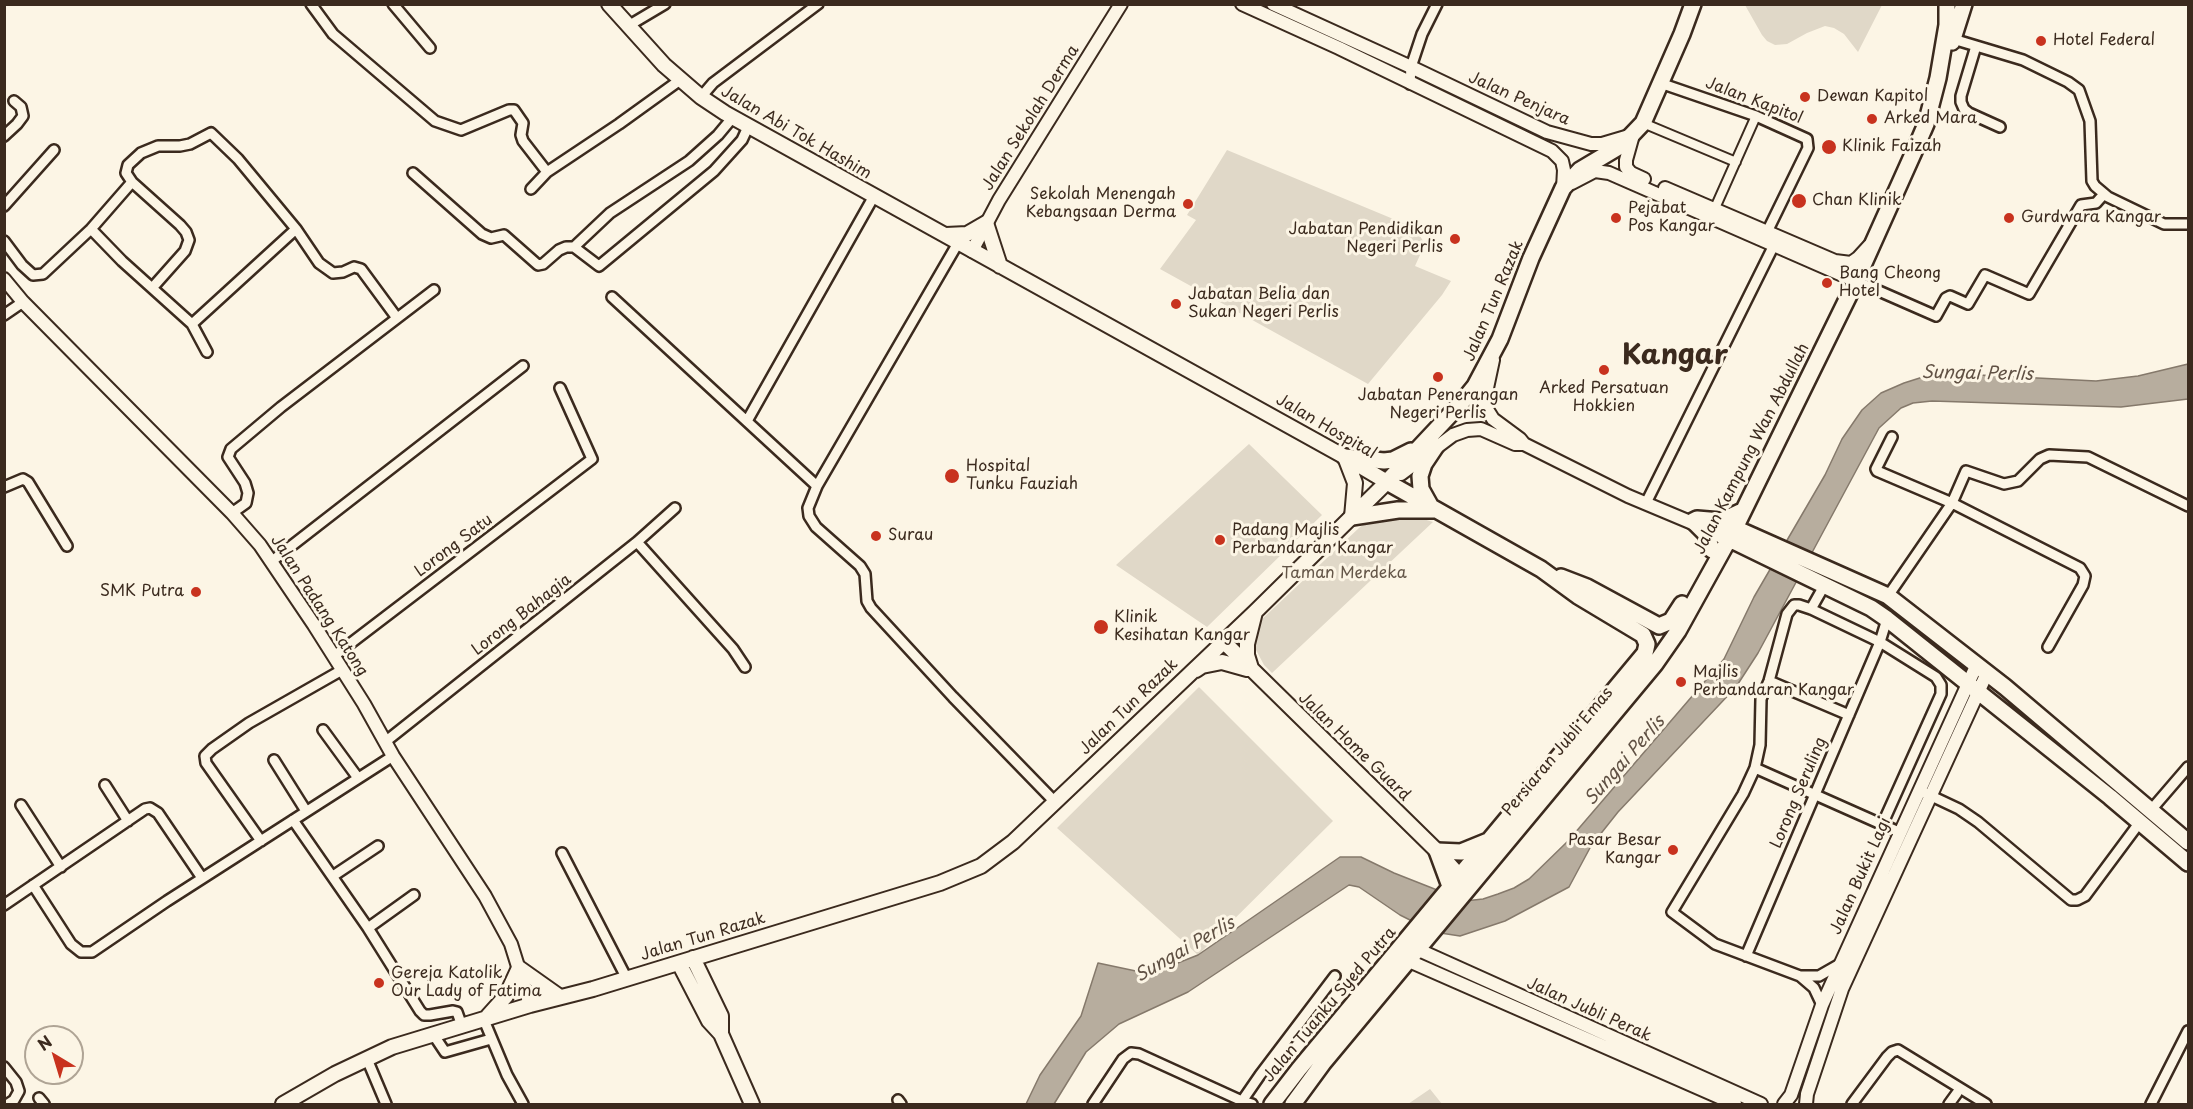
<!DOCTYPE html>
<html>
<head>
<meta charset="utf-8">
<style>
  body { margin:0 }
  #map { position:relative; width:2193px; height:1109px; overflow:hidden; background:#fcf5e5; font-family:"Playpen Sans",sans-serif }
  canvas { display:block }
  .frame { position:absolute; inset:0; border:6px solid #3b2a1e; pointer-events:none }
  .north { position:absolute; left:24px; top:1025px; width:60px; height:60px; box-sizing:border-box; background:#fcf5e5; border:2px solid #afa495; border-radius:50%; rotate:322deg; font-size:16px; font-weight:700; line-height:24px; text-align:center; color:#3b2a1e }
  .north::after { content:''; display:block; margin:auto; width:21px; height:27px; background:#c8321e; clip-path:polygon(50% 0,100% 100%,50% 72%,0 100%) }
</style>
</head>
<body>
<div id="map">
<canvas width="2193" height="1109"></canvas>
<div class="frame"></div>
<div class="north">N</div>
</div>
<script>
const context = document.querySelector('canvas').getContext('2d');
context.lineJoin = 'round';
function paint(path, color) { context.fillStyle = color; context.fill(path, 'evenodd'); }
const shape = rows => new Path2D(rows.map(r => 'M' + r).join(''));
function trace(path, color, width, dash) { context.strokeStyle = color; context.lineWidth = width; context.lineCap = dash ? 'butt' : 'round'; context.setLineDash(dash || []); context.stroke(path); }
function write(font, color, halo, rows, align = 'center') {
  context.font = font + ' "Playpen Sans",sans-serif'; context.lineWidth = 6; context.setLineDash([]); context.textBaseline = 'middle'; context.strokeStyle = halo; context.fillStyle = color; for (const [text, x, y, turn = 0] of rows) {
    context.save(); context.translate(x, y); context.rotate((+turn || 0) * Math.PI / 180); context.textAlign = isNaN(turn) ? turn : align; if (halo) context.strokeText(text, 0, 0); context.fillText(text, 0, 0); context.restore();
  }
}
paint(shape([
  [1745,5,1882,5,1858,52,1844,34,1834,28,1825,26,1807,33,1787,44,1775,45,1767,41,1762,35],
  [1227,150,1415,228,1425,244,1415,266,1451,281,1442,295,1368,384,1160,269,1196,220,1187,215],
  [1249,444,1322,515,1207,627,1116,565],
  [1385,517,1417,517,1433,522,1272,673,1264,665,1255,648,1255,629,1260,621,1360,527,1371,520],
  [1199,687,1333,821,1198,955,1057,828],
  [1430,1089,1442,1104,1408,1104]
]), '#e0d8c8');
const water = shape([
  [2188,364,2188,399,2121,407,1932,401,1913,403,1901,408,1879,428,1758,653,1736,687,1618,812,1591,846,1569,887,1505,921,1460,936,1434,932,1400,915,1359,887,1349,885,1188,992,1119,1024,1086,1052,1054,1104,1026,1104,1040,1075,1081,1016,1098,963,1150,974,1198,955,1340,857,1361,857,1394,873,1465,901,1483,899,1498,894,1514,888,1529,879,1568,841,1724,659,1754,597,1825,475,1842,439,1862,410,1881,393,1904,383,1926,376,1959,374,2096,381,2138,376,2188,364]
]);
paint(water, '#b7ad9e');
trace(water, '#85796b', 1.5);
const pedestrian = shape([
  [1643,123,1736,162],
  [1715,208,1756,116]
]);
const minor = shape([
  [311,4,333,34,435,121,461,130,509,110,514,110,523,123,521,135,523,141,547,172],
  [393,4,430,48],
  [628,26,665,4],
  [1953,39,2023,60,2068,82,2079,90,2090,121,2092,181,2095,186,2108,197,2164,224,2188,224],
  [1976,46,1961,96,1961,102,1964,109,1969,113,2000,127],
  [1660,83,1756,116,1807,139,1808,148,1767,232],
  [1410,84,1411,67,1422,34,1437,4],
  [701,97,713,83,818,4],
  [4,136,17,124,23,116,21,107,14,101],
  [413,173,482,234,491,238,504,235,538,265,543,264,559,250,566,247,574,247,599,266,714,171,742,140,748,127],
  [132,182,126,173,128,165,141,153,158,146,180,146,190,144,211,133,238,159,296,229,319,263,333,273,343,272,354,267,361,269,397,318],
  [531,189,547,172,619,124,680,80],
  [4,206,54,150],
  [91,229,122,261,192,324,207,352],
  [4,241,22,265,33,275,43,274,91,229,132,182,180,225,186,232,189,240,185,251,153,287],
  [958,243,817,486,808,508,809,516,816,527,860,566,865,574,867,601,871,608,953,697,1055,802],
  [574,247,610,213,689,161,718,135,733,117],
  [1856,281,1936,316,1946,298,1950,296,1968,304,1985,275,2029,294,2081,205,2096,203,2104,194],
  [612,297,817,486],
  [4,315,23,302],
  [192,324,296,229],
  [747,421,874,196],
  [1892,437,1876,469,1877,471,1952,503,2080,568,2085,576,2083,585,2048,647],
  [4,487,23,479,28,482,67,546],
  [1646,503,1774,245],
  [232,513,246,503,248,493,245,483,228,457,231,449,281,407,434,290],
  [637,542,733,649,745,667],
  [272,561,523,366],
  [1888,596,1952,503,1966,471,2004,484,2018,481,2040,459,2049,455,2088,457,2188,506],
  [1811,609,1824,586],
  [334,656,592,459,560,388],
  [1769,681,1849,715],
  [323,730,358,778],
  [385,742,637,542,675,508],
  [274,760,306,811],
  [1755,768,1899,832],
  [105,785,128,821],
  [1925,793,1959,809,1978,822,2071,900,2077,900,2085,896,2140,822],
  [21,805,61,867],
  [2151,810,2188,767],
  [293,820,368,928,420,1011,424,1015,430,1015,453,1011,457,1012,462,1026],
  [261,841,206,763,205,756,212,749,249,723,342,670],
  [562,853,627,979],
  [333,876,378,846],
  [33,885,71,944,81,952,92,952,167,901,393,756],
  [4,905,145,809,150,808,158,813,202,878],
  [368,928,414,895],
  [1746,956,1880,642,1887,619],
  [1800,976,1819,976,1840,964],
  [1822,1005,1814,988,1800,976,1715,944,1672,912,1743,794,1755,768,1760,745,1761,699,1769,681,1787,614,1794,605,1799,605,1811,609,1880,642,1936,677,1941,685,1941,694,1882,825],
  [484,1020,507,1075,523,1104],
  [433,1034,445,1052,491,1039],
  [367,1059,386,1104],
  [4,1067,16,1082,19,1091,14,1100,8,1104],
  [39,1098,44,1104],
  [898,1100,901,1104],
  [1093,1104,1123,1059,1131,1053,1139,1054,1242,1101,1252,1104],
  [1240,1104,1260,1075,1335,976],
  [1852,1104,1887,1057,1892,1052,1898,1050,1986,1104],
  [1949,1104,1957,1093],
  [2151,1104,2188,1031]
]);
const tertiary = shape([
  [1242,4,1339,48,1552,151,1562,161,1564,170,1563,188],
  [1273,4,1411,67,1547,132,1591,144,1602,144,1629,136],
  [1633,135,1626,160,1626,167,1631,173,1644,179],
  [1572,183,1595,171,1609,173,1856,281],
  [1665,188,1835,261,1851,263,1858,258,1869,246],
  [972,251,999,200,1121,4],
  [4,279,23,302,232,513,260,545,314,625,364,704,393,756,485,896,511,944,530,1005],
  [1493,360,1484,402,1488,411,1493,419,1520,439,1524,444,1628,496,1721,535],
  [1401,474,1453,435,1467,430,1481,429,1515,444,1524,444],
  [1410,946,1761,1104],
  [1402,956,1409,961,1735,1104],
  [1784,1104,1791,1095,1822,1005,1977,664],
  [1806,1104,1807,1094,1842,989,1987,673]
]);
const secondary = shape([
  [946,235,967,234,986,223,1000,266],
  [1345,457,1355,483,1352,517],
  [1223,641,1437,851,1466,883],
  [1251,668,1247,655,1247,644,1255,612],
  [1196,670,1202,666,1222,662,1247,669],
  [693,958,721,1016,721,1034],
  [679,963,709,1021,721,1034,752,1104],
  [488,1016,506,996,519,968,560,997],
  [283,1104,335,1074,392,1047,530,1005,593,989,940,883,981,866,1013,842,1255,612,1387,482,1345,457,725,113,701,97,664,65,609,4]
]);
const primary = shape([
  [1952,42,1964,4],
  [1345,457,1384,461,1393,460,1411,451],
  [1431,507,1421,489,1420,476,1424,464,1436,446],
  [1352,517,1398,510,1433,510],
  [1727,529,1735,528,1888,596,2005,687,2188,842],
  [1721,535,1871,608,1887,619,2110,797,2188,863],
  [1712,550,1706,534,1693,521,1697,519,1721,521,1740,512],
  [1561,577,1587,587,1659,626,1671,621,1682,604],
  [1451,889,1437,851,1461,852,1488,841],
  [1272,1104,1299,1069,1645,653,1647,644,1643,635,1578,596,1541,569,1387,482,1462,402,1475,386,1500,339,1531,258,1563,188,1580,170,1622,145,1643,123,1682,34,1693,4],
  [1293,1104,1323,1063,1655,664,1678,631,1735,528,1856,281,1917,145,1926,124,1938,78,1947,25,1947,4]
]);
trace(pedestrian, '#3b2a1e', 12);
trace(minor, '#3b2a1e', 14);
trace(tertiary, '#3b2a1e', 16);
trace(secondary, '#3b2a1e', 18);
trace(primary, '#3b2a1e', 20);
trace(pedestrian, '#fcf5e5', 8);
trace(minor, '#fcf5e5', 9);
trace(tertiary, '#fcf5e5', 12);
trace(secondary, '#fcf5e5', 14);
trace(primary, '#fcf5e5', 15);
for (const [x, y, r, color] of [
  [2041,41,6,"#c8321e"],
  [1805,97,6,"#c8321e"],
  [1872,119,6,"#c8321e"],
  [1829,147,8,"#c8321e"],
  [1799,201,8,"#c8321e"],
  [1188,204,6,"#c8321e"],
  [1616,218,6,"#c8321e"],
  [2009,218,6,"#c8321e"],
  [1455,239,6,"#c8321e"],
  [1827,283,6,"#c8321e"],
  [1176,304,6,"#c8321e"],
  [1604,370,6,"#c8321e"],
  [1438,377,6,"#c8321e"],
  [952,476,8,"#c8321e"],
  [876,536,6,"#c8321e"],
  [1220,540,6,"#c8321e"],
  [196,592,6,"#c8321e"],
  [1101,627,8,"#c8321e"],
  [1681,682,6,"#c8321e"],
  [1673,850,6,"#c8321e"],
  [379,983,6,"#c8321e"]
]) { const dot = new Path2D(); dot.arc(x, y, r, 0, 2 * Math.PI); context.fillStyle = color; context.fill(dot); trace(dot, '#fcf5e5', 2); }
write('16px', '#3b2a1e', '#fcf5e5', [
  ["Hotel Federal",2053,41],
  ["Dewan Kapitol",1817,97],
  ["Arked Mara",1884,119],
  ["Klinik Faizah",1842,147],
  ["Sekolah Menengah",1176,195,"right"],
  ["Kebangsaan Derma",1176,213,"right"],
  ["Chan Klinik",1812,201],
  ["Pejabat",1628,209],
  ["Pos Kangar",1628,227],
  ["Gurdwara Kangar",2021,218],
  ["Jabatan Pendidikan",1443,230,"right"],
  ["Negeri Perlis",1443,248,"right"],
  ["Bang Cheong",1839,274],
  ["Hotel",1839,292],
  ["Jabatan Belia dan",1188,295],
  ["Sukan Negeri Perlis",1188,313],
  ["Arked Persatuan",1604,389,"center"],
  ["Hokkien",1604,407,"center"],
  ["Jabatan Penerangan",1438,396,"center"],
  ["Negeri Perlis",1438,414,"center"],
  ["Hospital",966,467],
  ["Tunku Fauziah",966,485],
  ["Padang Majlis",1232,531],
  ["Perbandaran Kangar",1232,549],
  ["Surau",888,536],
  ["SMK Putra",184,592,"right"],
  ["Klinik",1114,618],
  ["Kesihatan Kangar",1114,636],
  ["Majlis",1693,673],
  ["Perbandaran Kangar",1693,691],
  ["Pasar Besar",1661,841,"right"],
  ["Kangar",1661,859,"right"],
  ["Gereja Katolik",391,974],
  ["Our Lady of Fatima",391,992]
], 'left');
write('16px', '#3b2a1e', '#fcf5e5', [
  ["Jalan Penjara",1519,99,24],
  ["Jalan Kapitol",1754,101,21],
  ["Jalan Sekolah Derma",1031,118,-58],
  ["Jalan Abi Tok Hashim",796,133,30],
  ["Jalan Tun Razak",1494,301,-67],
  ["Jalan Hospital",1326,427,30],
  ["Jalan Kampung Wan Abdullah",1752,449,-63],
  ["Lorong Satu",454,546,-37],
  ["Jalan Padang Katong",319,606,57],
  ["Lorong Bahagia",522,615,-38],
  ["Jalan Tun Razak",1129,707,-44],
  ["Jalan Home Guard",1354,747,44],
  ["Persiaran Jubli Emas",1558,752,-50],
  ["Lorong Seruling",1799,793,-67],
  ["Jalan Bukit Lagi",1861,876,-66],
  ["Jalan Tun Razak",703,937,-17],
  ["Jalan Tuanku Syed Putra",1330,1005,-50],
  ["Jalan Jubli Perak",1589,1010,24]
]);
write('16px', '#645648', '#fcf5e5', [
  ["Taman Merdeka",1344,574]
]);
write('italic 18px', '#605144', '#fcf5e5', [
  ["Sungai Perlis",1977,374,1],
  ["Sungai Perlis",1625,761,-49],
  ["Sungai Perlis",1185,950,-30]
]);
write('bold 28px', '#3b2a1e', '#fcf5e5', [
  ["Kangar",1675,356]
]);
</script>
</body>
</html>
